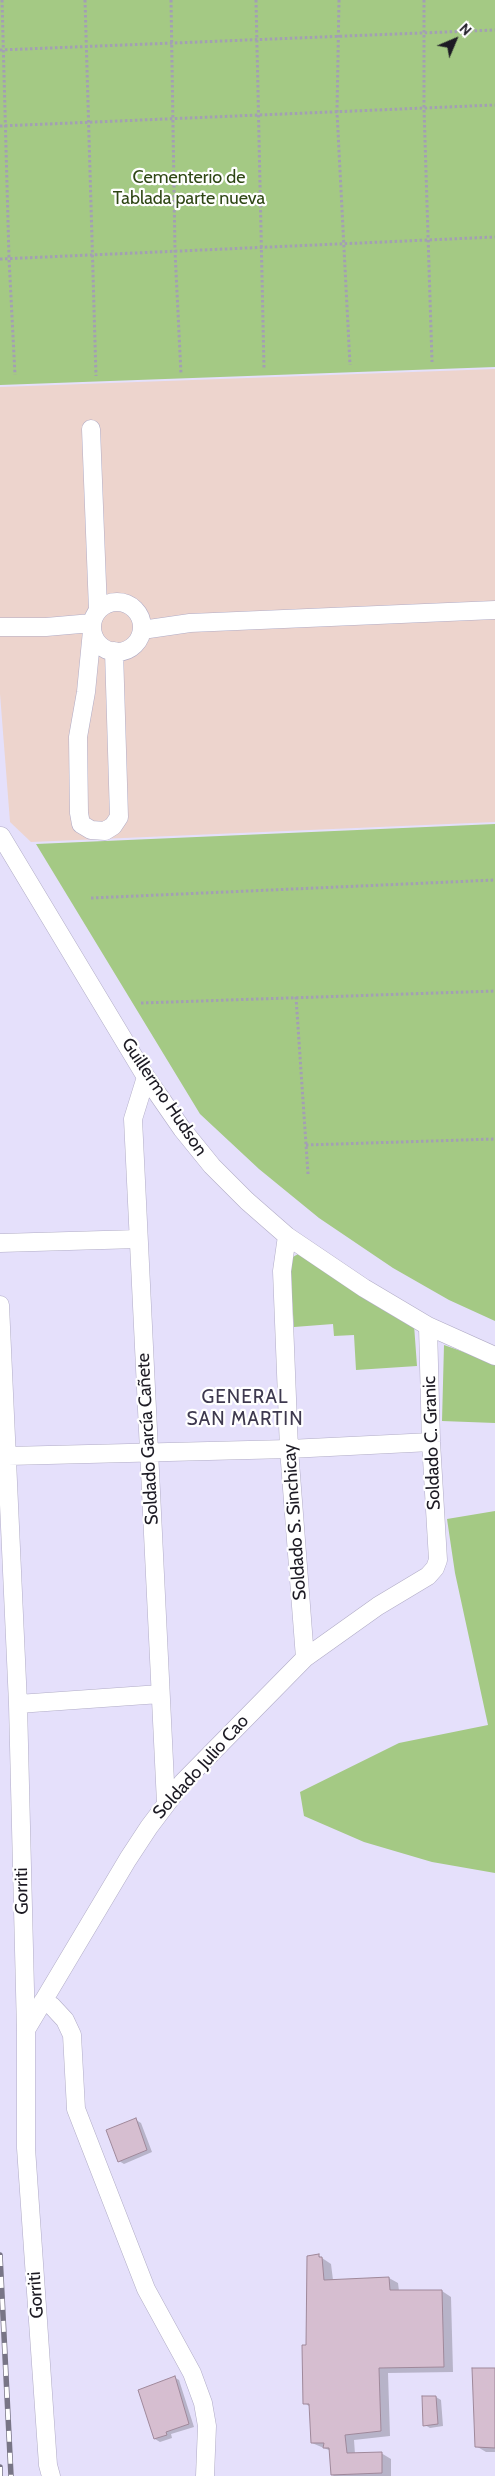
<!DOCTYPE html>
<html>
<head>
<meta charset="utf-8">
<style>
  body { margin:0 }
  #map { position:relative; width:495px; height:2476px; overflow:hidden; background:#e5e0fb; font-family:Cabin,sans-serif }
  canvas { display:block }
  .north { position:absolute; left:430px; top:15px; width:50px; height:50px; -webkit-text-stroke:4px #fff; paint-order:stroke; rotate:45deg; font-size:14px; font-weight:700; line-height:20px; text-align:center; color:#1c1a23 }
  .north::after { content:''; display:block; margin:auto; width:18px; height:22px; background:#1c1a23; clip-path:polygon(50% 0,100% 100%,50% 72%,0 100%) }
</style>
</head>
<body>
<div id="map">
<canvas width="495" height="2476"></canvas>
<div class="north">N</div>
</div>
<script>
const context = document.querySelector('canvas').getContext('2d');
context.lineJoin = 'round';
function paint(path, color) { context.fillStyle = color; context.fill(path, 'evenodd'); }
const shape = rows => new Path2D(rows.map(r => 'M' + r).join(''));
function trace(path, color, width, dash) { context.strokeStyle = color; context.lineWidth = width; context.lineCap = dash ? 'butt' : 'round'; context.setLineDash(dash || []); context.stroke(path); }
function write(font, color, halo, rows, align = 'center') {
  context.font = font + ' Cabin,sans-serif'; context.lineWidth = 4.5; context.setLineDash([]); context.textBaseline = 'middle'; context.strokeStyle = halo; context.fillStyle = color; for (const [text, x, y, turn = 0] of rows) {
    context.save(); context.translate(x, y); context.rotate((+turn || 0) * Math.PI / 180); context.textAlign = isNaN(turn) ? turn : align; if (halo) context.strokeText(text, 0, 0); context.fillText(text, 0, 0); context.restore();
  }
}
paint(shape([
  [495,369,495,822,31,842,10,822,0,694,0,387]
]), '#edd4cd');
paint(shape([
  [0,0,495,0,495,367,0,385],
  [495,824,495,1321,449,1300,393,1268,319,1218,259,1169,200,1114,36,844],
  [300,1253,414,1325,417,1366,356,1370,354,1335,334,1336,333,1324,294,1327,289,1263,291,1258],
  [444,1345,495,1363,495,1423,442,1421],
  [495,1511,495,1873,432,1862,364,1842,304,1816,300,1792,399,1743,488,1725,455,1573,447,1519]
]), '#a4c984');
paint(shape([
  [136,2120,141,2123,152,2152,124,2164,119,2161],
  [319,2256,331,2264,333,2280,389,2278,398,2283,399,2291,442,2291,451,2297,453,2372,388,2373,390,2436,354,2440,355,2454,381,2453,391,2459,391,2476,334,2476,332,2475,331,2451,312,2443,310,2407,305,2403,307,2346],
  [495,2369,495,2452,486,2452,476,2446],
  [174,2377,179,2380,194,2427,171,2434,172,2438,160,2442,155,2439],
  [436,2397,441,2400,443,2426,430,2428,425,2425]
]), '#0003');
const building = shape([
  [136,2118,147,2150,118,2162,106,2130,136,2118],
  [319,2254,319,2257,322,2257,324,2280,389,2277,390,2290,442,2290,444,2367,379,2368,381,2431,345,2435,347,2453,382,2452,382,2473,331,2475,329,2448,323,2448,324,2443,311,2443,309,2404,303,2404,302,2345,306,2345,307,2256,319,2254],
  [472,2368,495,2368,495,2448,475,2447,472,2368],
  [175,2376,189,2424,166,2432,167,2435,154,2439,138,2390,175,2376],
  [422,2396,436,2396,438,2424,423,2426,422,2396]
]);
paint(building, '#d6bed0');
trace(building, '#9f889a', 1);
const minor = shape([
  [91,429,98,610],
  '92 627a25 25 0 1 1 50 0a25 25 0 1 1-50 0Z',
  [0,627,46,627,92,623],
  [142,630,190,623,495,610],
  [92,631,86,692,78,737,79,813,81,824,91,830,105,831,113,826,119,817,114,651],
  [1,836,146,1077,182,1129,212,1166,247,1201,287,1236,364,1288,428,1326,495,1356],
  [146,1077,133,1119,166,1803],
  [287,1236,282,1271,289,1449,305,1658],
  [0,1243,138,1239],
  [0,1305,18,1704,26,2031,26,2148,48,2465,51,2476],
  [8,1456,289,1449,431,1442],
  [18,1704,160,1694],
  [43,2001,52,2006,65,2020,72,2035,76,2109,146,2289,192,2373,203,2403,207,2426,205,2476],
  [26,2030,128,1859,149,1827,183,1782,305,1658,378,1606,428,1576,435,1568,438,1560,431,1442,428,1326]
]);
trace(minor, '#b1acc6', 19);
trace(shape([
  [2,0,9,258,15,375],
  [85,0,96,376],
  [171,0,175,251,181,374],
  [256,0,264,368],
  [339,0,337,112,350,365],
  [424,0,424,108,432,362],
  [0,50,495,30],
  [0,126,495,105],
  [0,259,495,237],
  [91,898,495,880],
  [296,997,308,1174],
  [141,1003,495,991],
  [306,1145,495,1139]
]), '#a39fb4', 3, [2.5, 2.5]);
trace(minor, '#fff', 18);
const rail = shape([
  [0,2255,11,2476],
  [0,2467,0,2476]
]);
trace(rail, '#787586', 5.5);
trace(rail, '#fff', 4, [11]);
write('18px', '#2f4715', '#fff', [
  ["Cementerio de",189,178],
  ["Tablada parte nueva",189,199]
]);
write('18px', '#1c1a23', '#fff', [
  ["Guillermo Hudson",164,1097,56],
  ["Soldado García Cañete",148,1439,-93],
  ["Soldado C. Granic",432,1443,-92],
  ["Soldado S. Sinchicay",295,1522,-94],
  ["Soldado Julio Cao",201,1767,-48],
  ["Gorriti",22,1891,-91],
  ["Gorriti",36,2295,-94]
]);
context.letterSpacing = '1px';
write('19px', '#3e394f', '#fff', [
  ["GENERAL",245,1397],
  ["SAN MARTIN",245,1419]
]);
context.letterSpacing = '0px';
</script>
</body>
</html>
